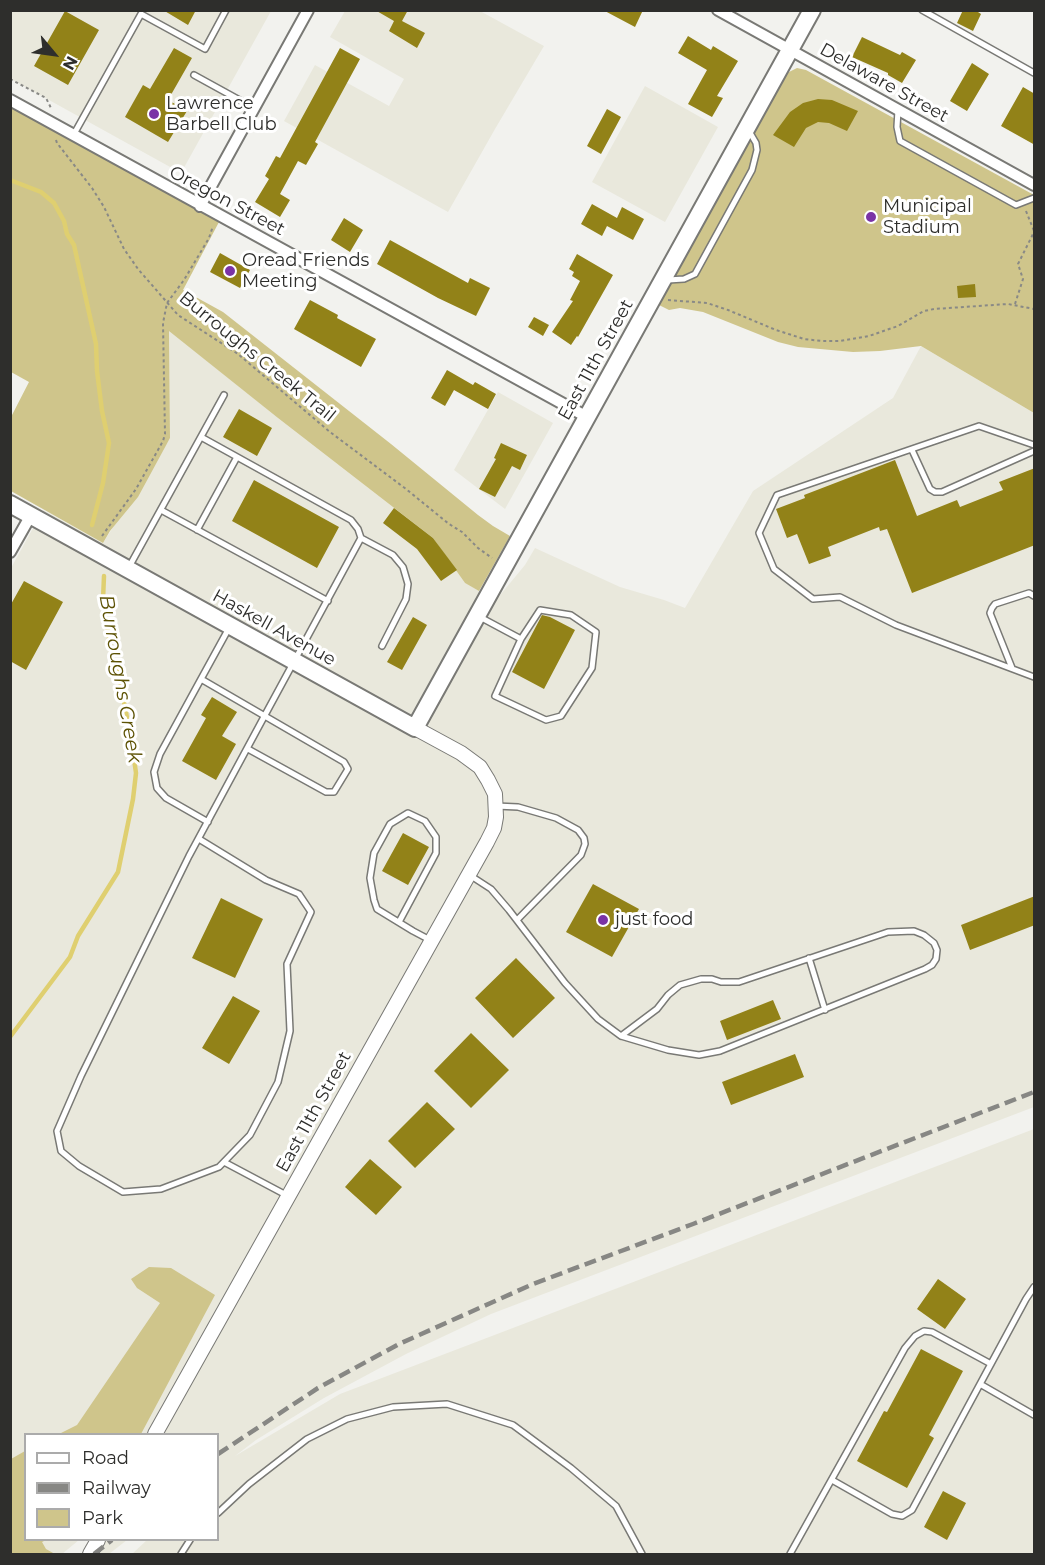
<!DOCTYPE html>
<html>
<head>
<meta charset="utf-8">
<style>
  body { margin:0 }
  #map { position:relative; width:1045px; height:1565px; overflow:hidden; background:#f2f2ee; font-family:Montserrat,sans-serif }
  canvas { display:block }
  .frame { position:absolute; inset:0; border:12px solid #2e2e2c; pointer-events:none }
  .legend { position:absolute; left:24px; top:1433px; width:195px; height:108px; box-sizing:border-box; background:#fff; border:2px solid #ababab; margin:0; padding:8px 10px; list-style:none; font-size:18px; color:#2e2e2c }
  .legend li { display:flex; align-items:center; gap:12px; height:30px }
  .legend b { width:30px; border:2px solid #ababab }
  .north { position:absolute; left:24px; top:24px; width:60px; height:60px; -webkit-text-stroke:4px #fff; paint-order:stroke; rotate:119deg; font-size:16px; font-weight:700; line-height:24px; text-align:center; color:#2e2e2c }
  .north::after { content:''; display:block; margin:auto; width:21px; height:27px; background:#2e2e2c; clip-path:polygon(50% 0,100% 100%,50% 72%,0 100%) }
</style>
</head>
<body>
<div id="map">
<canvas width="1045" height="1565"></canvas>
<div class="frame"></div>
<ul class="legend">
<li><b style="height:8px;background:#fff"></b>Road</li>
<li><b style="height:8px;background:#878784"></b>Railway</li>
<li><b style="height:16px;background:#cfc58b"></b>Park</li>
</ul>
<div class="north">N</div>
</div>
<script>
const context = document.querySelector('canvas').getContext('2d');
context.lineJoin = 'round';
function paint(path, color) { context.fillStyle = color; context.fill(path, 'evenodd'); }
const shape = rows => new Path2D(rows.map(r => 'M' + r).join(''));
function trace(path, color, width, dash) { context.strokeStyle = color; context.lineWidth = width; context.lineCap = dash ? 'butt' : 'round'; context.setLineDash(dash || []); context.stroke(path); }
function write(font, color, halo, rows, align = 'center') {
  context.font = font + ' Montserrat,sans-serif'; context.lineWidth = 6; context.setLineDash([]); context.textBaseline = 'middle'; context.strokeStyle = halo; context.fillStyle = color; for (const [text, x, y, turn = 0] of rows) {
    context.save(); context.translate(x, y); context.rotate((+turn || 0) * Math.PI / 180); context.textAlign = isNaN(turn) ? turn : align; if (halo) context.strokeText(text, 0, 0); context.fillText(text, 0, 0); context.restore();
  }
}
paint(shape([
  [10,11,271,11,181,173,11,79],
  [345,11,480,11,544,46,495,129,448,212,284,121,315,65,389,106,404,79,330,37],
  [645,86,718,127,665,222,592,182],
  [169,330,278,418,433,538,465,583,496,600,525,565,535,548,620,587,664,600,685,608,753,491,893,398,921,346,1034,413,1034,1107,491,1314,406,1354,324,1398,256,1440,235,1456,340,1394,1034,1129,1034,1554,132,1554,147,1540,218,1540,218,1470,219,1468,218,1468,218,1434,26,1434,25,1539,11,1531,11,568,43,510,103,543,170,438],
  [498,392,553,423,505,509,454,470],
  [27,1540,79,1540,62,1554,55,1554],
  [106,1540,127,1540,109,1554,98,1554]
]), '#e9e8dc');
paint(shape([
  [797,68,806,70,1034,195,1034,413,921,346,880,351,853,352,798,347,778,342,703,312,680,308,669,310,659,305,785,77,789,72],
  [11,107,219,222,183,290,223,312,391,444,478,515,493,526,510,536,479,591,465,583,433,538,278,418,169,331,170,438,138,497,110,531,103,543,11,491,11,417,29,382,11,372],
  [149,1267,171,1268,215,1295,141,1434,59,1434,77,1425,160,1303,137,1288,131,1279],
  [25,1451,26,1540,46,1540,42,1542,46,1549,55,1554,11,1554,11,1459]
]), '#cfc58b');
trace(shape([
  [10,180,41,192,54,203,64,221,67,234,74,245,96,344,97,371,102,411,109,443,103,483,92,525],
  [10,1037,70,957,78,936,118,872,133,799,136,773,132,745,120,680,112,657,103,600,104,576]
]), '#dfcf70', 4.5);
paint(shape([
  [163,10,196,10,188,25],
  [375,10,408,10,402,21,425,33,417,48,389,31,394,21],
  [603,10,643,10,635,27],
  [963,10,975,10,981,14,973,31,957,23],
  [65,11,99,30,68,85,34,66],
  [688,36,711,50,713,46,738,61,717,96,723,98,712,117,688,104,707,70,678,53],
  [862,37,900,55,902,52,916,60,902,83,888,75,888,73,852,57],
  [174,48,192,58,168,100,187,111,168,142,125,117,143,85,150,89],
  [340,48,360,59,315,142,318,144,306,165,298,161,280,194,290,200,280,217,255,202,269,179,265,176,276,156,280,158],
  [972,63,989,74,967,111,950,101],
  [1023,87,1035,94,1035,145,1001,126],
  [818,99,832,100,858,111,847,131,829,123,818,122,806,128,794,147,773,135,790,112,803,103],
  [607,109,621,117,601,154,587,146],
  [592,204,617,218,622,207,644,219,633,240,607,226,602,236,581,224],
  [344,218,363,230,350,252,331,240],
  [390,240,468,283,470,278,490,288,476,316,438,298,377,264],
  [220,253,250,270,240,288,210,272],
  [577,254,613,275,578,337,577,336,571,345,552,332,573,301,570,300,580,281,572,276,574,272,569,269],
  [975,284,976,297,958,298,957,286],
  [310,300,338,315,337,318,376,339,361,367,294,329],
  [534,317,549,325,543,336,528,327],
  [447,370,473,385,475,382,496,394,488,409,454,390,445,406,431,398],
  [239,409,272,428,257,456,223,437],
  [501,443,527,455,520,470,512,466,495,497,479,489,496,459,494,458],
  [895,460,917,516,957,500,960,507,1003,490,999,482,1035,468,1035,545,912,593,887,529,880,531,879,527,828,547,831,556,809,564,797,534,787,538,776,509,805,498,804,495],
  [254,480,339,527,317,568,232,521],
  [394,508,433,538,457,570,441,581,417,549,383,523],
  [24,581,63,602,26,670,10,661,10,606],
  [542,615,550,617,575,630,544,689,512,672],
  [413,617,427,625,402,670,387,662],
  [212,697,237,712,222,736,236,744,216,780,182,761,206,718,201,715],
  [403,833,429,847,408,885,382,871],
  [593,884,639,909,612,957,566,932],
  [1035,896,1035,925,970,950,961,925],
  [221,898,263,919,235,978,192,958],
  [516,958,555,998,513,1038,475,998],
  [233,996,260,1011,229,1064,202,1048],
  [773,1000,781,1019,727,1040,720,1021],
  [471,1033,509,1070,471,1108,434,1071],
  [795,1054,804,1077,731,1105,722,1082],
  [427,1102,455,1129,415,1168,388,1141],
  [370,1159,402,1187,376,1215,345,1187],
  [938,1279,966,1299,945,1329,917,1309],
  [921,1349,963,1371,929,1435,934,1438,907,1488,857,1461,884,1411,887,1412],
  [943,1491,966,1503,947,1540,924,1527]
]), '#928218');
const service = shape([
  [922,10,1034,73],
  [194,75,254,108],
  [898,110,897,127,900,141,1016,205,1034,198],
  [74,134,141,14,205,49,226,10],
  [668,280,684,279,695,274,752,170,757,150,756,143,749,131],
  [1034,445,979,426,777,495,759,533,774,569,813,599,840,597,896,625,1034,677],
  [912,450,930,489,935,492,942,492,1034,451],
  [161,510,328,601],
  [197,530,237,457],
  [361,538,393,555,403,567,408,584,406,599,382,646],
  [129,567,224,395],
  [478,616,521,639,540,610,571,615,596,632,592,668,561,716,546,720,495,696,521,639],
  [1012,668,990,613,992,608,995,604,1029,593,1034,596],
  [201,679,229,628],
  [496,806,518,807,556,818,578,830,584,838,585,844,581,855,517,920],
  [208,822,166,798,157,788,154,772,160,754,201,679,344,762,348,769,334,792,326,792,248,749],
  [199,839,266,880,299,894,311,912,287,964,290,1031,278,1082,250,1135,219,1167,161,1189,123,1192,79,1166,61,1151,57,1131,81,1076,189,856,265,715,361,538,358,529,351,520,201,437],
  [471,876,491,889,509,910,565,983,598,1019,621,1036,668,1050,699,1055,720,1051,925,969,932,965,936,959,937,950,934,943,924,935,914,931,888,932,739,982,721,982,712,979,701,979,680,985,668,995,657,1009,621,1036],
  [399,922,436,853,436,837,425,821,408,813,390,824,374,853,370,878,374,900,377,909,413,931,430,940],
  [809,958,825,1010],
  [224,1162,288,1196],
  [980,1384,1034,1415],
  [832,1480,892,1514,902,1516,912,1510,1026,1299,1034,1287],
  [218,1513,249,1484,307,1439,347,1419,393,1407,447,1404,513,1425,571,1468,616,1506,642,1554],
  [181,1554,190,1540],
  [790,1554,905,1348,915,1336,924,1331,932,1332,991,1364]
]);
const minor = shape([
  [718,10,1034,185],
  [10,100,587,417],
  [200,206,308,10],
  [10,552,31,515]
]);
const tertiary = shape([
  [155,1434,487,842,494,828,496,817,495,794,488,780,480,767,461,753,415,728],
  [90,1554,98,1540]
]);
const secondary = shape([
  [10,504,415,728,812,10]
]);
trace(service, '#797975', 8);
trace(minor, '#797975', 14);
trace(tertiary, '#797975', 16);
trace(secondary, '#797975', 20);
trace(shape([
  [10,79,46,98,51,108],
  [56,140,57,143,92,188,104,207,124,249,138,269,178,315,238,354,330,432,406,489,449,524,462,532,478,548,492,558],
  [1026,211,1034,231],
  [668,300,707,303,728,310,776,330,804,339,822,341,840,341,869,336,898,326,924,311,934,309,1008,304,1034,309],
  [1015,304,1023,279,1018,264,1034,232],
  [102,536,136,489,163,441,165,434,163,323,167,303,184,280,209,238,213,226]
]), '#898986', 2, [3, 3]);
trace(service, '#fff', 5);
trace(minor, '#fff', 10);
trace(tertiary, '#fff', 14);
trace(secondary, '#fff', 16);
trace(shape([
  [218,1454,318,1388,399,1344,533,1284,693,1224,1034,1092],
  [94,1554,112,1540]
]), '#878784', 4.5, [12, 6]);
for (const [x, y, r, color] of [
  [154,114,6,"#7a33a6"],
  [871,217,6,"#7a33a6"],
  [230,271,6,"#7a33a6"],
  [603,920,6,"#7a33a6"]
]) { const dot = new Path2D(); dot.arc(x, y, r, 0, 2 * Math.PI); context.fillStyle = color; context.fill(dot); trace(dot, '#fff', 2); }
write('18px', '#2e2e2c', '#fff', [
  ["Delaware Street",884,83,29],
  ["Oregon Street",227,201,28],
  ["Burroughs Creek Trail",257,357,39],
  ["East 11th Street",596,360,-61],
  ["Haskell Avenue",274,628,29],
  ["East 11th Street",314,1112,-61]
]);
write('18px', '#2e2e2c', '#fff', [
  ["Lawrence",166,104],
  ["Barbell Club",166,125],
  ["Municipal",883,207],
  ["Stadium",883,228],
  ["Oread Friends",242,261],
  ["Meeting",242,282],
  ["just food",615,920]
], 'left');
write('italic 20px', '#5d5204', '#fff', [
  ["Burroughs Creek",120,679,80]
]);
</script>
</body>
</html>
